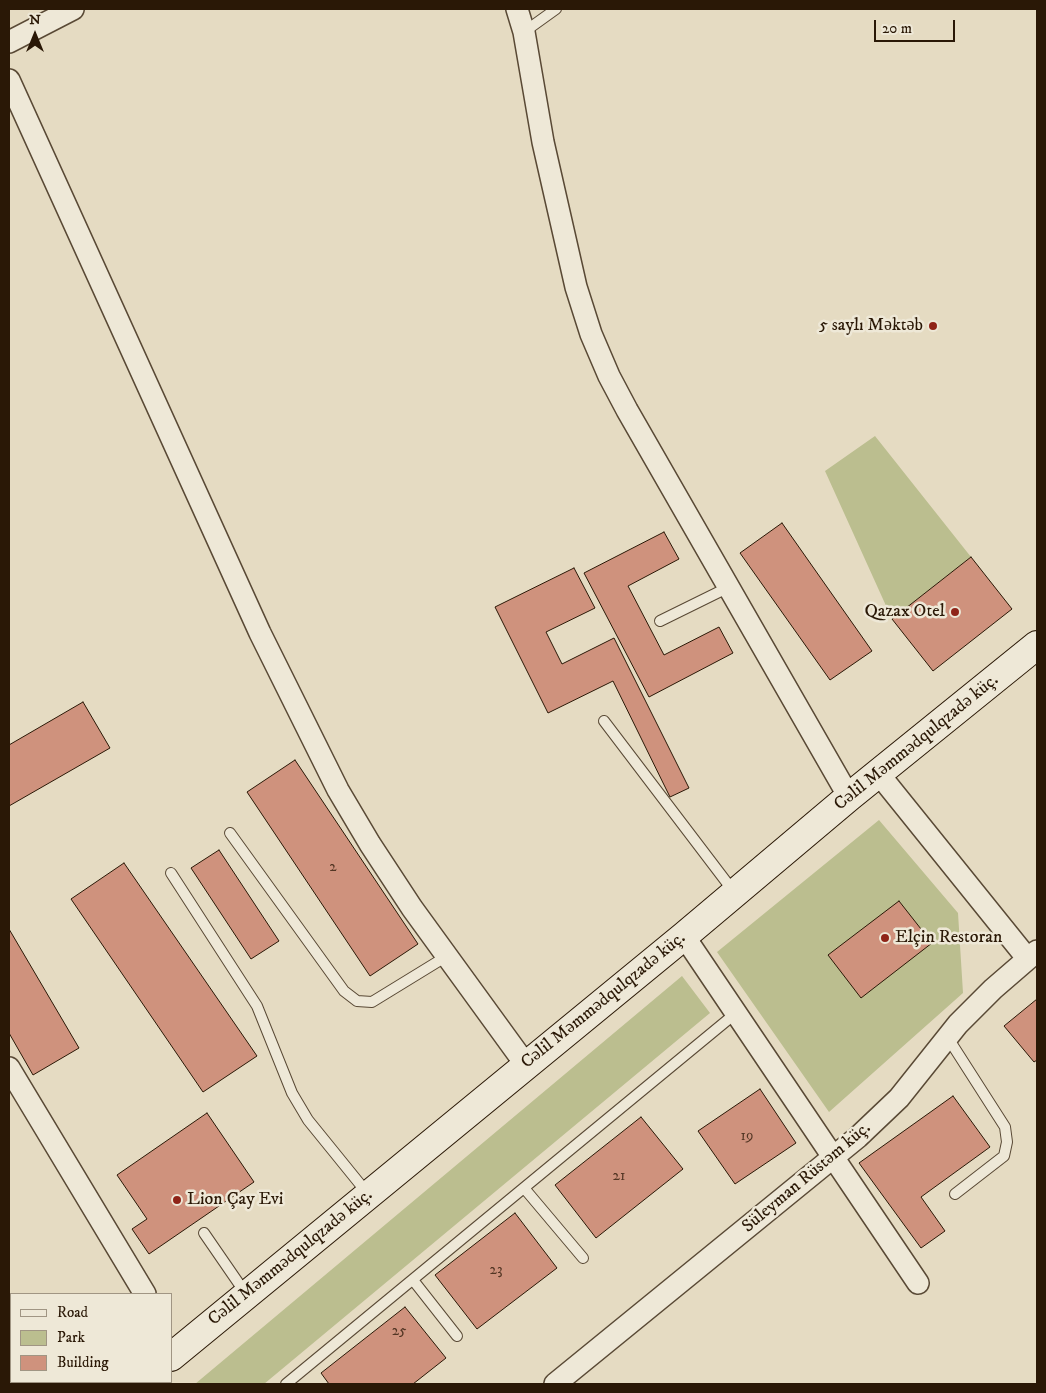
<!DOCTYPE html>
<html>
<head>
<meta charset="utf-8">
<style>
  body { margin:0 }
  #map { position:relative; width:1046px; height:1393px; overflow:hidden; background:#e5dbc2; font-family:"IM FELL DW Pica",serif }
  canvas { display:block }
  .frame { position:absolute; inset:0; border:10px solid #2a1806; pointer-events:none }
  .legend { position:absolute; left:10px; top:1293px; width:162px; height:90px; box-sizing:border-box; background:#eee8d7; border:1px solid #a09583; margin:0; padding:6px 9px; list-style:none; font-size:15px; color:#2a1806 }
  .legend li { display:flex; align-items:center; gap:10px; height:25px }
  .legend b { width:25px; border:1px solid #a09583 }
  .north { position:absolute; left:10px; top:10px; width:50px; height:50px; -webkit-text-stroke:4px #eee8d7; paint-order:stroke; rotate:0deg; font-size:14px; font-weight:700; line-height:20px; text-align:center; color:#2a1806 }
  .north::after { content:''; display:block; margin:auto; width:18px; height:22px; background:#2a1806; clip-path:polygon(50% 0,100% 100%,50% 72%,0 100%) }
  .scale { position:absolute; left:874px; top:20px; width:81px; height:22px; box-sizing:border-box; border:2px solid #2a1806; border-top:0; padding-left:6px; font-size:15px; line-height:18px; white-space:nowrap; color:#2a1806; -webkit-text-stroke:4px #eee8d7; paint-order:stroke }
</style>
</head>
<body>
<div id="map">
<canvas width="1046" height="1393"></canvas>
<div class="frame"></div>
<ul class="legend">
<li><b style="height:6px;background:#eee8d7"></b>Road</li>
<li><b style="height:14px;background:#bbbe8f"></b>Park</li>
<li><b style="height:14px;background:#cf927d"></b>Building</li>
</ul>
<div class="north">N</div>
<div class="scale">20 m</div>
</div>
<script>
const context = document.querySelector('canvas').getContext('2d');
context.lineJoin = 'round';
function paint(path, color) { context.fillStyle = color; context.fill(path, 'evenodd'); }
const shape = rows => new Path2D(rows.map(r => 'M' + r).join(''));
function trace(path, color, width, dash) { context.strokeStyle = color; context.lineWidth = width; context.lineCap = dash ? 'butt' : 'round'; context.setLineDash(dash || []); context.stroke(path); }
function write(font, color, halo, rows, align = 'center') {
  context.font = font + ' "IM FELL DW Pica",serif'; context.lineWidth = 5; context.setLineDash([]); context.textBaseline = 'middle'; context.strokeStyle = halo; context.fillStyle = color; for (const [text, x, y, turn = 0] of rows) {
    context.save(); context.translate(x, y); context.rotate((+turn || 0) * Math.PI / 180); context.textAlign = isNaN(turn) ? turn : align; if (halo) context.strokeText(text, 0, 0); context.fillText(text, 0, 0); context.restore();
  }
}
paint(shape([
  [875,436,971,557,892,619,825,471],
  [879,820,958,913,963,993,829,1112,717,952],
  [682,976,710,1013,264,1384,195,1384]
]), '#bbbe8f');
const building = shape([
  [782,523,872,651,830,680,740,553,782,523],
  [664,532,679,559,628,586,664,655,719,627,733,653,649,697,584,573,664,532],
  [971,557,1012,609,933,671,892,619,971,557],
  [574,568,595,608,546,632,562,664,614,638,689,788,670,797,613,681,548,713,495,607,574,568],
  [83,702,110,748,9,806,9,745,83,702],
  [295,760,418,944,370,976,247,792,295,760],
  [219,850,279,941,251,959,191,868,219,850],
  [124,863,257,1056,203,1092,71,899,124,863],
  [899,901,932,943,861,998,828,955,899,901],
  [9,929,79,1048,33,1075,9,1033,9,929],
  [1037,999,1037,1060,1034,1062,1004,1026,1037,999],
  [760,1089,796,1143,735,1184,698,1131,760,1089],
  [953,1096,990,1147,921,1197,945,1231,921,1248,859,1163,953,1096],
  [207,1113,254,1182,149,1254,132,1229,147,1219,117,1175,207,1113],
  [641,1117,683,1169,596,1238,555,1185,641,1117],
  [515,1213,557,1268,477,1329,435,1275,515,1213],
  [405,1307,446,1358,413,1384,329,1384,321,1373,405,1307]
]);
paint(building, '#cf927d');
trace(building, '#2a1806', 1);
const lane = shape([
  [524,32,556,9],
  [660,621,729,587],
  [604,721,734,892],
  [230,833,344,991,357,1001,372,1002,447,956],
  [171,873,257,1006,292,1093,308,1120,368,1194],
  [948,1038,1005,1127,1007,1142,1004,1156,955,1194],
  [524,1188,583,1258],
  [204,1233,246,1294],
  [413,1280,457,1336],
  [286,1384,736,1013]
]);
const street = shape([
  [517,9,524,32,543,142,576,287,591,334,609,376,627,410,849,797],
  [9,42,73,9],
  [9,80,260,633,338,790,370,844,412,908,526,1065],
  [878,773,1027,958],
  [684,936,918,1283],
  [9,1068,145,1294],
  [555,1384,858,1137,899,1098,958,1024,993,989,1037,951]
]);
const secondary = shape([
  [171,1357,684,936,849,797,1037,645],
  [138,1384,141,1382]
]);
trace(lane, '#594935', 12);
trace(street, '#594935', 24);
trace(secondary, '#2a1806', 30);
trace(lane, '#eee8d7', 10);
trace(street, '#eee8d7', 21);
trace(secondary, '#eee8d7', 28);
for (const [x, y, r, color] of [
  [933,326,5,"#8f2418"],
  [955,612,5,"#8f2418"],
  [885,938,5,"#8f2418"],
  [177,1200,5,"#8f2418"]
]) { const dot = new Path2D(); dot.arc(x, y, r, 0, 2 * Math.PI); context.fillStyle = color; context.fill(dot); trace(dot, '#eee8d7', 2); }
write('15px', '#533624', null, [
  ["2",333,868],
  ["19",747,1137],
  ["21",619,1177],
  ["23",496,1271],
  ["25",399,1332]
]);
write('18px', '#2a1806', '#eee8d7', [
  ["5 saylı Məktəb",923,326],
  ["Qazax Otel",945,612],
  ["Elçin Restoran",895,938,"left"],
  ["Lion Çay Evi",187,1200,"left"]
], 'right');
write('18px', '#2a1806', '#eee8d7', [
  ["Cəlil Məmmədqulqzadə küç.",917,743,-39],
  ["Cəlil Məmmədqulqzadə küç.",604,1001,-39],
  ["Süleyman Rüstəm küç.",807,1178,-40],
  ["Cəlil Məmmədqulqzadə küç.",291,1258,-39]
]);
</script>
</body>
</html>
